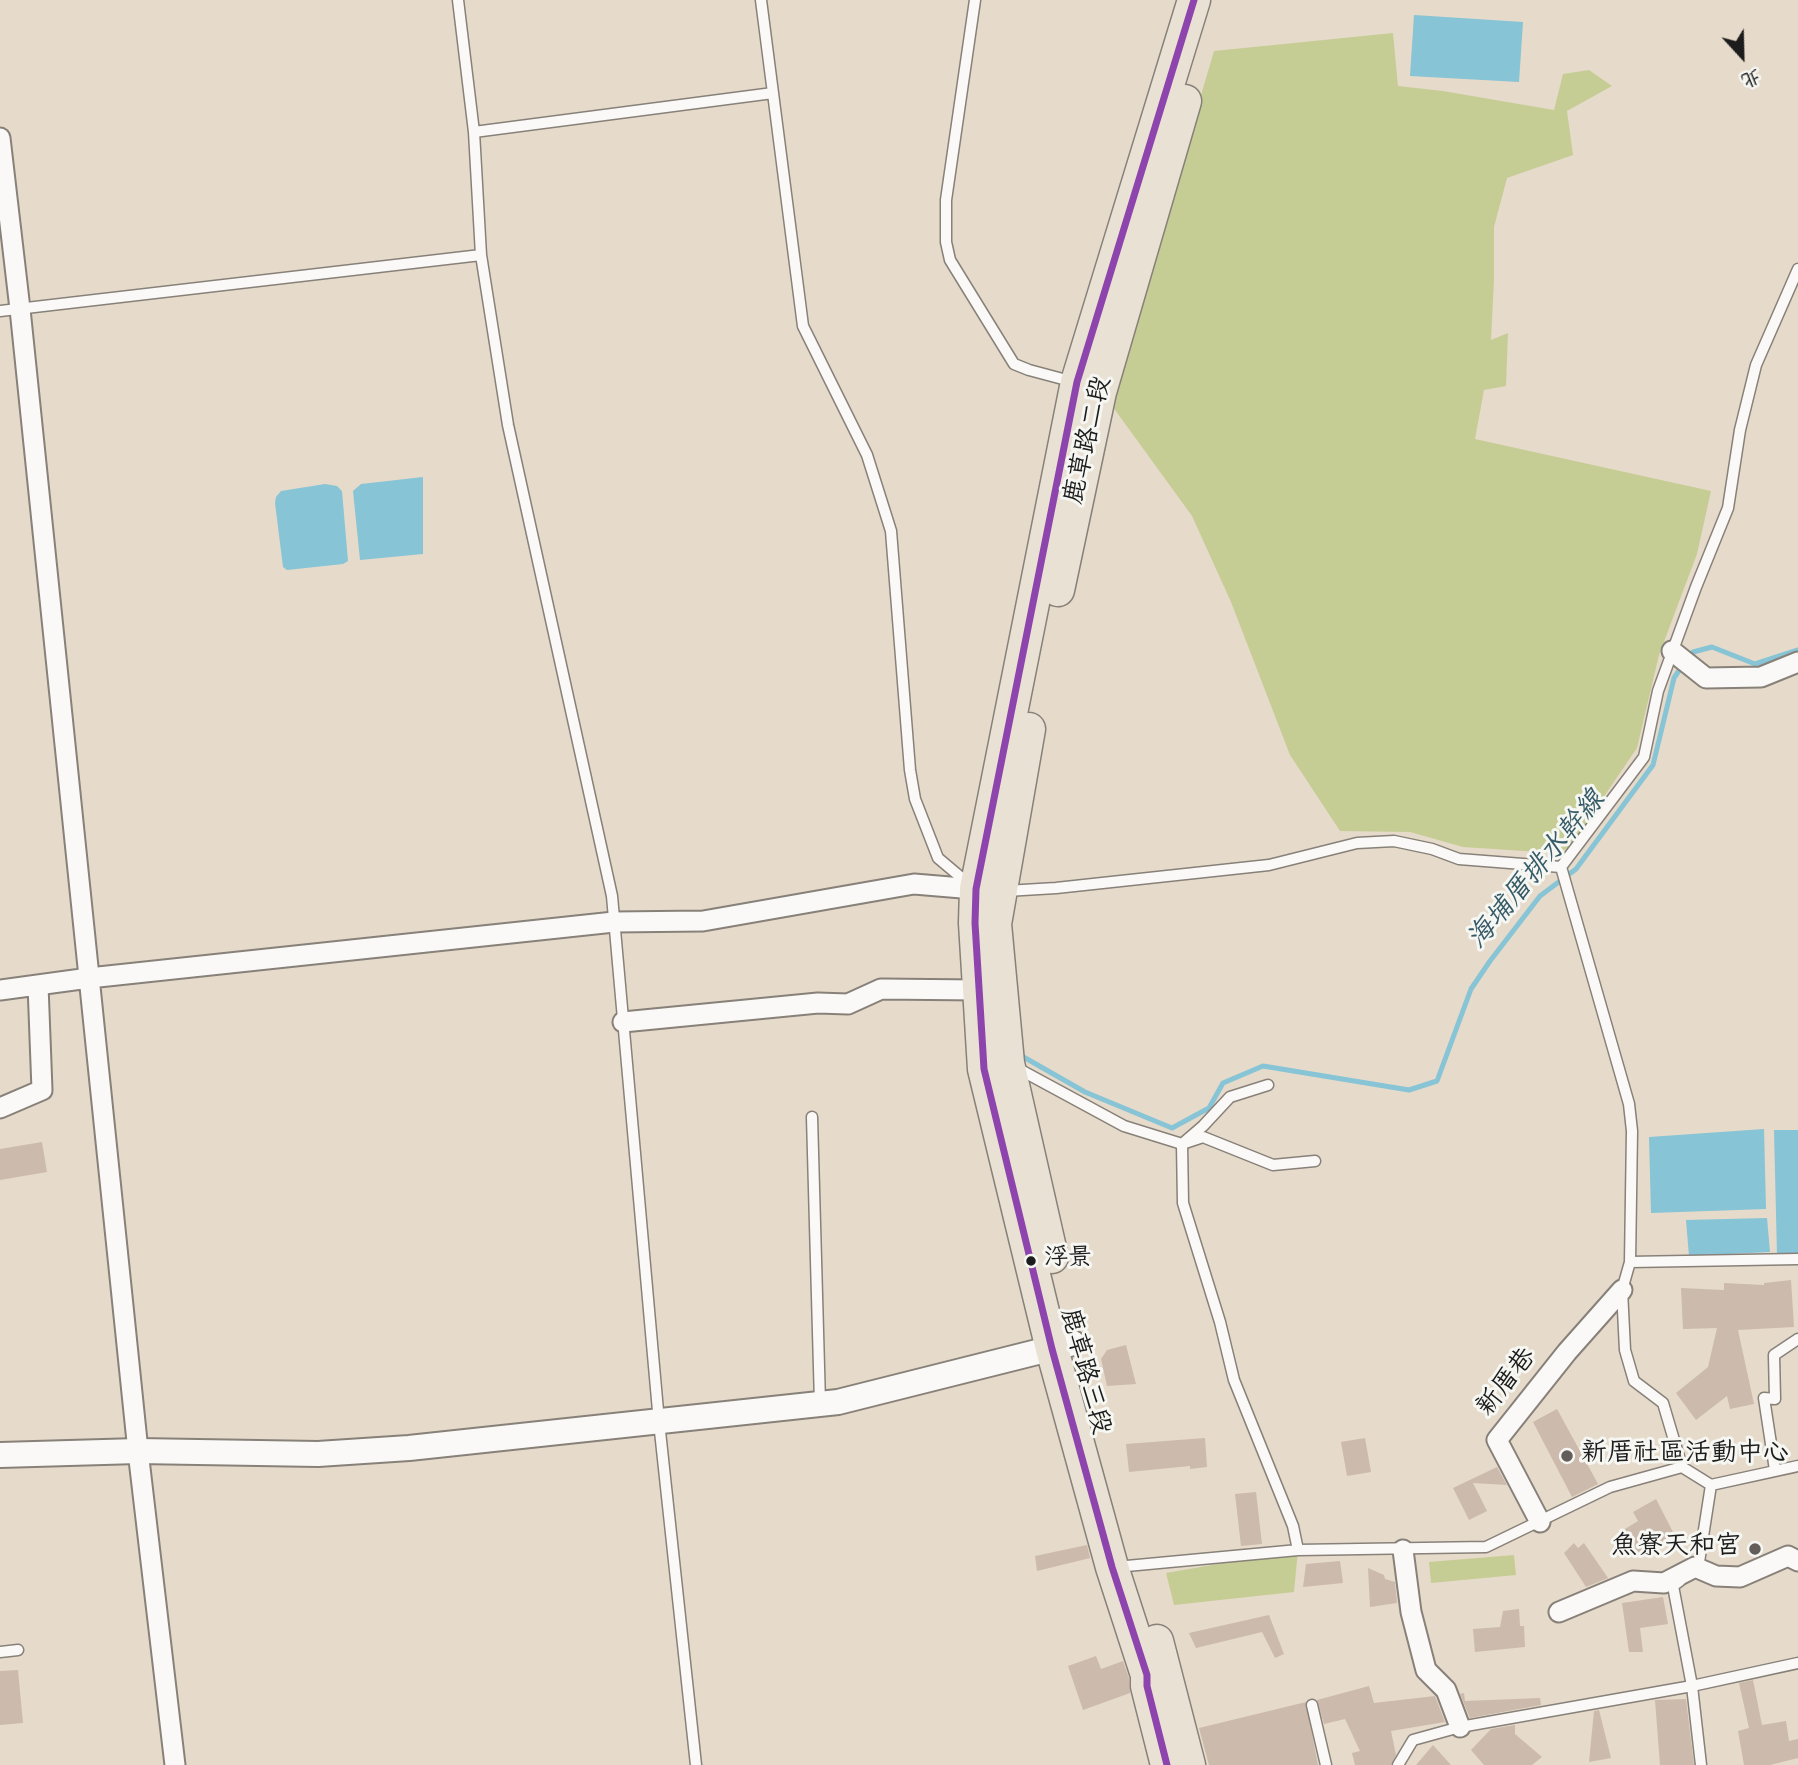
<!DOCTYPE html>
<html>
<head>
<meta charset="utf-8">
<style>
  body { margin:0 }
  #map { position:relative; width:1798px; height:1765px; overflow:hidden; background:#e6daca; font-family:Dekko,"LXGW WenKai TC",sans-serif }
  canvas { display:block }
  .north { position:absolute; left:1707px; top:21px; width:70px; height:70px; -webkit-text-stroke:5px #f6f6f2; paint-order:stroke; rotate:158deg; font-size:19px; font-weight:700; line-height:28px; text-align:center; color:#1c1c1c }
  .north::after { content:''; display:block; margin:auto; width:24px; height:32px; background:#1c1c1c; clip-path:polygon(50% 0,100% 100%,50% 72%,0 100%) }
</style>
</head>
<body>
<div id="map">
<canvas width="1798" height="1765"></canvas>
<div class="north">北</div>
</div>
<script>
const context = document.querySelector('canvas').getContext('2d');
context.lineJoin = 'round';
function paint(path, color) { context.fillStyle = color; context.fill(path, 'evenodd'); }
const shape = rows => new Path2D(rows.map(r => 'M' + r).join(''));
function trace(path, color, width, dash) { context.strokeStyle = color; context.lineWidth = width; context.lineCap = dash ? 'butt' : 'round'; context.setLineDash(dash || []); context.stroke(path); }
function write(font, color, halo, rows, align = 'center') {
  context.font = font + ' Dekko,"LXGW WenKai TC",sans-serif'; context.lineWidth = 6; context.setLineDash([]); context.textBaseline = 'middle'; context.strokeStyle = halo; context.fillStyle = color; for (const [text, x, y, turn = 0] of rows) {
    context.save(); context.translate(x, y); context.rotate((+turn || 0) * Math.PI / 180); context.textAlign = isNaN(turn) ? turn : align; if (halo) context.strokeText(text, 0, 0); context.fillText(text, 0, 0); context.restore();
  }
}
paint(shape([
  [1393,33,1398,86,1443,91,1554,110,1563,74,1589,70,1612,86,1567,111,1573,155,1507,178,1494,227,1494,279,1491,340,1508,333,1506,386,1484,390,1475,439,1711,491,1697,554,1659,655,1637,748,1569,848,1555,853,1463,847,1410,832,1340,831,1290,755,1231,602,1192,516,1110,403,1214,51],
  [1298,1550,1294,1592,1174,1605,1166,1573],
  [1514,1555,1516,1575,1431,1583,1429,1562]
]), '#c6cd94');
paint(shape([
  [1414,15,1523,22,1519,82,1410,76],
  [423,477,423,554,360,560,353,491,361,484],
  [325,484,337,486,342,491,348,561,343,564,287,570,283,567,275,503,276,497,281,491],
  [1764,1129,1766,1209,1651,1213,1649,1137],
  [1774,1130,1798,1130,1798,1254,1777,1255],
  [1767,1218,1770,1252,1689,1256,1686,1220]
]), '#86c4d6');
trace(shape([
  [1688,658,1693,652,1712,647,1755,664,1798,650],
  [1020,1055,1085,1092,1172,1128,1209,1108,1223,1083,1263,1066,1409,1090,1437,1081,1471,989,1490,961,1540,896,1576,869,1653,765,1674,678,1682,666]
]), '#86c4d6', 5);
paint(shape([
  [42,1142,47,1172,0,1180,0,1149],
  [1791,1280,1794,1327,1738,1330,1754,1404,1730,1409,1727,1396,1696,1420,1676,1393,1708,1367,1717,1328,1683,1329,1681,1288,1724,1290,1724,1283,1764,1285,1764,1283],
  [1126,1345,1136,1384,1107,1386,1101,1359,1107,1350],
  [1557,1409,1598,1484,1572,1497,1533,1422],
  [1205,1438,1207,1467,1190,1469,1190,1466,1129,1472,1126,1444],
  [1365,1438,1371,1472,1347,1476,1341,1442],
  [1497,1467,1507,1485,1473,1483,1487,1511,1469,1520,1453,1488],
  [1256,1492,1262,1544,1241,1546,1235,1494],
  [1656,1499,1675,1536,1637,1555,1625,1529,1638,1521,1633,1512],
  [1574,1543,1578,1548,1584,1543,1608,1578,1586,1587,1564,1553],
  [1087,1545,1090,1558,1037,1571,1035,1556],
  [1340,1561,1343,1583,1303,1587,1306,1564],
  [1368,1568,1384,1575,1385,1579,1395,1582,1397,1603,1370,1607],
  [1663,1597,1668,1624,1640,1628,1643,1652,1629,1652,1622,1603],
  [1519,1609,1520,1626,1524,1626,1525,1647,1475,1652,1473,1629,1500,1627,1503,1611],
  [1269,1615,1284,1654,1275,1658,1262,1632,1196,1648,1189,1633],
  [1096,1656,1101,1669,1123,1661,1129,1678,1130,1693,1083,1710,1068,1666],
  [18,1670,23,1723,0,1725,0,1671],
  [1753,1680,1762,1725,1786,1721,1789,1741,1798,1739,1798,1758,1770,1765,1744,1765,1738,1731,1749,1728,1739,1683],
  [1369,1686,1374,1703,1435,1696,1445,1722,1391,1731,1396,1755,1391,1765,1355,1765,1352,1753,1360,1751,1345,1719,1324,1724,1317,1700],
  [1464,1693,1465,1701,1540,1698,1541,1705,1470,1718,1460,1694],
  [1686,1699,1694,1765,1660,1765,1655,1700],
  [1306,1702,1318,1765,1209,1765,1199,1728],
  [1599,1710,1611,1758,1589,1762,1594,1711],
  [1515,1725,1515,1734,1542,1757,1532,1765,1484,1765,1471,1750,1491,1729],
  [1433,1745,1451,1765,1416,1765]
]), '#ccbaac');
const service = shape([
  [458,0,474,132,481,255,508,425,612,896,659,1422,696,1765],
  [761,0,803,326,867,455,891,531,910,770,915,799,938,858,970,885],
  [975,0,946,200,946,242,950,260,1014,364,1029,370,1074,382],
  [474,132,773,93],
  [0,311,481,255],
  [1561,867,1644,757,1658,691,1696,587,1728,508,1740,430,1756,365,1798,269],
  [1006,891,1056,888,1269,865,1357,843,1394,841,1432,849,1459,859,1561,867,1629,1104,1632,1131,1630,1262,1622,1290,1625,1350,1634,1381,1663,1403,1682,1467,1711,1485,1699,1562,1694,1569],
  [1015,1067,1124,1126,1182,1144,1203,1126,1230,1097,1268,1085],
  [812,1117,820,1403],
  [1630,1262,1798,1259],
  [1775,1470,1764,1398,1775,1399,1774,1355,1798,1339],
  [1711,1485,1798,1466],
  [1298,1550,1293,1526,1234,1380,1220,1322,1183,1203,1182,1144,1203,1137,1273,1165,1315,1161],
  [1116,1567,1298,1550,1486,1547,1610,1487,1682,1467],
  [1680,1581,1673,1586,1692,1686,1701,1765],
  [0,1652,18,1650],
  [1312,1705,1326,1765],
  [1398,1765,1413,1740,1460,1727,1692,1686,1798,1663]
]);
const minor = shape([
  [0,138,20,309,138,1451,175,1765],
  [1672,651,1706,678,1761,677,1798,662],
  [0,990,89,978,614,922,703,921,914,884,986,890],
  [623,1022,818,1003,848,1004,881,989,979,990],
  [0,1108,42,1090,38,985],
  [1540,1522,1497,1440,1567,1352,1622,1290],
  [1403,1550,1411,1612,1426,1670,1446,1690,1460,1727],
  [1559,1612,1633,1581,1664,1583,1695,1567,1716,1576,1740,1577,1788,1556,1798,1561]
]);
const tertiary = shape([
  [0,1455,138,1451,318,1454,409,1448,838,1402,1073,1343]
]);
const primary = shape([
  [1058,590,1100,392,1185,101],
  [1029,729,995,924,1008,1063,1052,1257],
  [1157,1641,1189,1765],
  [1167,1765,1147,1686,1147,1675,1112,1567,1052,1349,984,1069,975,923,976,889,1077,382,1194,0]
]);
trace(service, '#878179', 13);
trace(minor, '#878179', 23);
trace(tertiary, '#878179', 28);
trace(primary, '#878179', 35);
trace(service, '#fbf9f7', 10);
trace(minor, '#fbf9f7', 19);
trace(tertiary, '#fbf9f7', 24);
trace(primary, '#e9e1d4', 32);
trace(shape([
  [1167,1765,1147,1686,1147,1675,1112,1567,1052,1349,984,1069,975,923,976,889,1077,382,1194,0]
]), '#8e44ad', 7);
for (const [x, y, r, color] of [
  [1031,1261,6,"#1c1c1c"],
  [1567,1456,7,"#635e59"],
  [1755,1549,7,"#635e59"]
]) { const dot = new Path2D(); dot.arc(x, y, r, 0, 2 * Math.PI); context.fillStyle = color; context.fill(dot); trace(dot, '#f6f6f2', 2.5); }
write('24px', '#1c1c1c', '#f6f6f2', [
  ["浮景",1044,1261]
], 'left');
write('26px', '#1c1c1c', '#f6f6f2', [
  ["鹿草路二段",1091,441,-77],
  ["鹿草路三段",1082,1372,75],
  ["新厝巷",1509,1384,-52]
]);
write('26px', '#1c1c1c', '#f6f6f2', [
  ["新厝社區活動中心",1581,1456],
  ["魚寮天和宮",1741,1549,"right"]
], 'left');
write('italic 28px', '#365b68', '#f6f6f2', [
  ["海埔厝排水幹線",1539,872,-50]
]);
</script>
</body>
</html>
